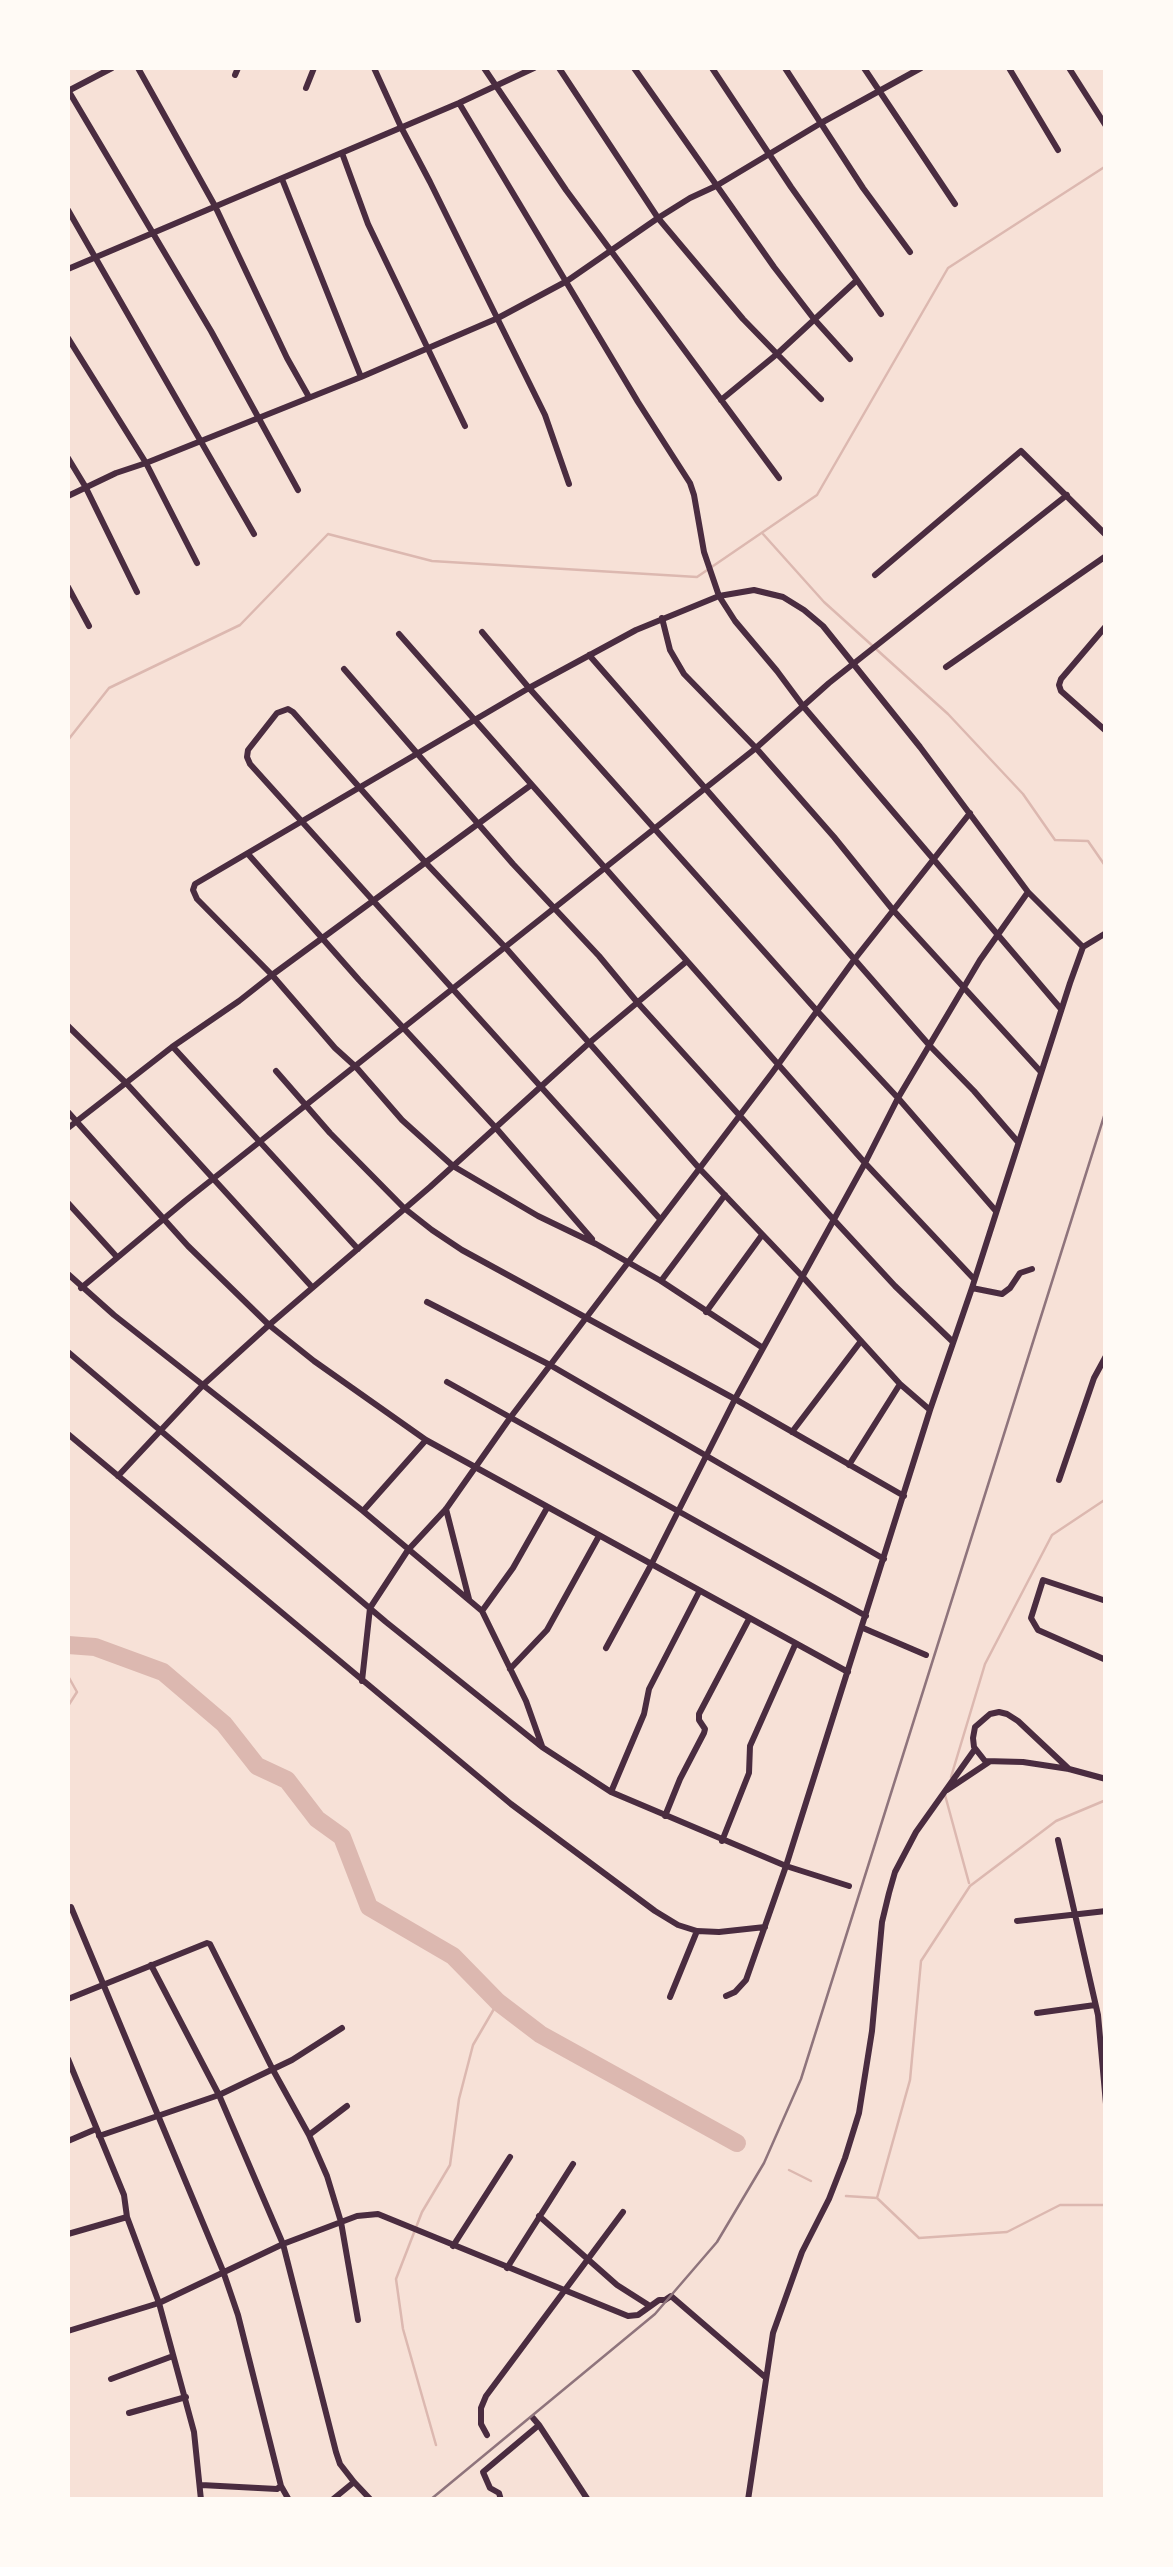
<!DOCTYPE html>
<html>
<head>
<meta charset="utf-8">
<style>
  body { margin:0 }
  #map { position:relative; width:1173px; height:2567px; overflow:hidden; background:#f7e1d7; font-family:"Asap Condensed",sans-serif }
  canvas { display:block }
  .frame { position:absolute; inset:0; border:70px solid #fffaf5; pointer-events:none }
</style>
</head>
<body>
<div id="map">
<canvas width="1173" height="2567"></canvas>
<div class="frame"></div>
</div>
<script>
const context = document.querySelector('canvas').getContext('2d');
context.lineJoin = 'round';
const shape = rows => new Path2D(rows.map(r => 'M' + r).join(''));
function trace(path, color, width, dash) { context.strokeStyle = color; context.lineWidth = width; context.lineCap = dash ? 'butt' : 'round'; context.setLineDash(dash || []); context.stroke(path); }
trace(shape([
  [763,534,824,602,948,714,1023,794,1055,840,1088,841,1106,867],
  [68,740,109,688,240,625,328,534,432,561,697,577,817,495,948,268,1106,166],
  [68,1676,77,1692,68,1706],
  [951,1777,985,1664,1052,1535,1106,1499],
  [945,1795,969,1883],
  [789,2170,811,2181],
  [846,2196,877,2198,919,2238,1007,2232,1060,2205,1106,2205],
  [877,2198,910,2080,921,1961,970,1886,1056,1821,1106,1800],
  [436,2445,403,2329,396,2279,422,2212,450,2165,459,2099,473,2045,498,2002]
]), '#dcb8b0', 2.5);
trace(shape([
  [68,1645,95,1647,163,1672,224,1724,257,1766,287,1780,317,1819,342,1837,369,1907,453,1956,498,2002,540,2034,737,2143]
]), '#dcb8b0', 18);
trace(shape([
  [138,68,215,206,287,358,309,397],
  [374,68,401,127,430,182,545,415,569,484],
  [484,68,566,190,779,478],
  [559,68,658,218,743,319,821,399],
  [634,68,774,267,814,319,850,359],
  [712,68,791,187,881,314],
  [785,68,863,188,910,252],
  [864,68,955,204],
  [1009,68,1058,150],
  [1069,68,1106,126],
  [235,75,238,68],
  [306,88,314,68],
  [68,90,211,331,298,490],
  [68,91,112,68],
  [459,103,638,402,690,483,694,495,704,552,719,596,735,621,777,671,803,706,1061,1009],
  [342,153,368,224,465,426],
  [282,179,361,377],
  [68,210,254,534],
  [68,269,459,103,534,68],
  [68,338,146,463,197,563],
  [721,400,777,354,856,281],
  [68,458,85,486,137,592],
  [68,496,116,473,146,463,361,377,498,318,567,281,658,218,690,198,716,186,821,123,921,68],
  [875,575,1021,451,1106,535],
  [68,587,89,626],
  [662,618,670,650,684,674,756,748,834,837,893,910,1041,1072],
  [1106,626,1061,679,1059,685,1061,691,1106,731],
  [482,632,529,688,818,1012,898,1098,995,1210],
  [399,634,865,1163,974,1279],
  [589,655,930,1046,974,1091,1018,1142],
  [946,667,1106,556],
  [344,669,513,864,599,956,637,1002,834,1220,895,1286,953,1342],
  [248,854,359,980,496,1128,592,1239],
  [68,1026,127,1084,312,1287],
  [173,1047,358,1249],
  [276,1071,330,1133,404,1208,432,1230,462,1250,735,1399,904,1496],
  [68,1112,188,1246,269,1325,314,1361,426,1440,848,1672],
  [68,1128,172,1047,239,1001,272,975,531,785],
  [68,1203,117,1257],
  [660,1219,250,764,247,757,248,750,277,713,288,709,293,712,426,863,505,947,699,1168,802,1276,900,1384,930,1410],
  [68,1274,114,1315,363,1511,482,1611,526,1701,542,1746],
  [661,1281,725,1195],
  [81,1288,185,1201,756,748,829,683,1067,495],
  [972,1288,1002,1294,1010,1288,1020,1273,1032,1269],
  [427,1302,550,1365,884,1559],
  [706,1312,762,1235],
  [763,1348,661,1281,596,1244,538,1216,453,1166,402,1120,356,1067,335,1048,272,975,197,899,193,890,195,884,529,688,636,630,719,596,754,590,783,597,804,610,823,626,920,747,1028,892,1083,947],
  [68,1352,386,1622,542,1747,611,1792,786,1866,849,1886],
  [447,1382,866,1616],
  [792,1432,861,1341],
  [68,1434,511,1804,655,1911,678,1925,697,1931,719,1932,765,1927],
  [849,1465,900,1384],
  [118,1476,204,1384,269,1325,430,1187,589,1043,687,961],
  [1059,1480,1094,1378,1106,1356],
  [446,1509,469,1599],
  [363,1511,426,1440],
  [1106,1601,1043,1580,1031,1618,1038,1630,1106,1660],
  [482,1611,513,1568,547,1508],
  [863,1628,926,1655],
  [606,1648,651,1565,735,1399,865,1163,898,1098,980,960,1028,892],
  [510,1669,547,1630,599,1536],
  [362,1681,370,1608,408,1550,446,1509,510,1418,772,1073,854,960,970,813],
  [1069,1769,1018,1721,1007,1714,999,1712,990,1714,975,1727,973,1738,974,1747,985,1761,1023,1762,1069,1769,1106,1779],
  [947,1790,989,1762],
  [611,1792,644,1714,649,1689,699,1592],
  [665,1816,680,1779,704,1733,705,1729,699,1720,699,1714,749,1619],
  [1058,1840,1098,2015,1106,2104],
  [722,1841,749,1773,750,1746,795,1645],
  [71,1907,223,2271,238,2315,281,2486,289,2500],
  [1017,1921,1106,1911],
  [151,1965,219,2095,283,2244,336,2452,340,2464,354,2482,371,2500],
  [726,1996,735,1992,746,1980,786,1866,930,1410,972,1288,1070,983,1083,947,1106,933],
  [670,1997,697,1931],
  [68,1999,207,1943,210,1944,273,2070,309,2135,327,2176,341,2222,358,2320],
  [1037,2013,1095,2005],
  [68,2059,124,2195,127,2217,159,2303,194,2432,201,2500],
  [309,2135,347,2106],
  [99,2136,219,2095,292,2060,342,2028],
  [68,2141,96,2129],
  [539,2216,617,2285,650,2306],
  [68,2234,127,2217],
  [453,2246,510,2157],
  [507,2268,573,2164],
  [68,2331,159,2303,283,2244,357,2216,378,2214,628,2316,638,2315,659,2300,665,2300,671,2296,765,2377],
  [111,2379,173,2356],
  [129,2413,186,2397],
  [539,2425,588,2500],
  [487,2435,481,2424,481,2408,486,2396,623,2212],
  [201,2485,277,2489,281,2486],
  [332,2500,354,2482],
  [501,2500,499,2493,490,2488,483,2472,539,2425,533,2418],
  [748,2500,773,2333,802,2252,829,2199,845,2158,859,2113,872,2031,882,1922,889,1893,895,1872,916,1832,975,1749]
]), '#4a2c40', 6);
trace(shape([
  [430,2500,655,2314,717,2242,764,2163,801,2079,1106,1110]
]), '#8f747c', 2.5);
</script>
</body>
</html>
